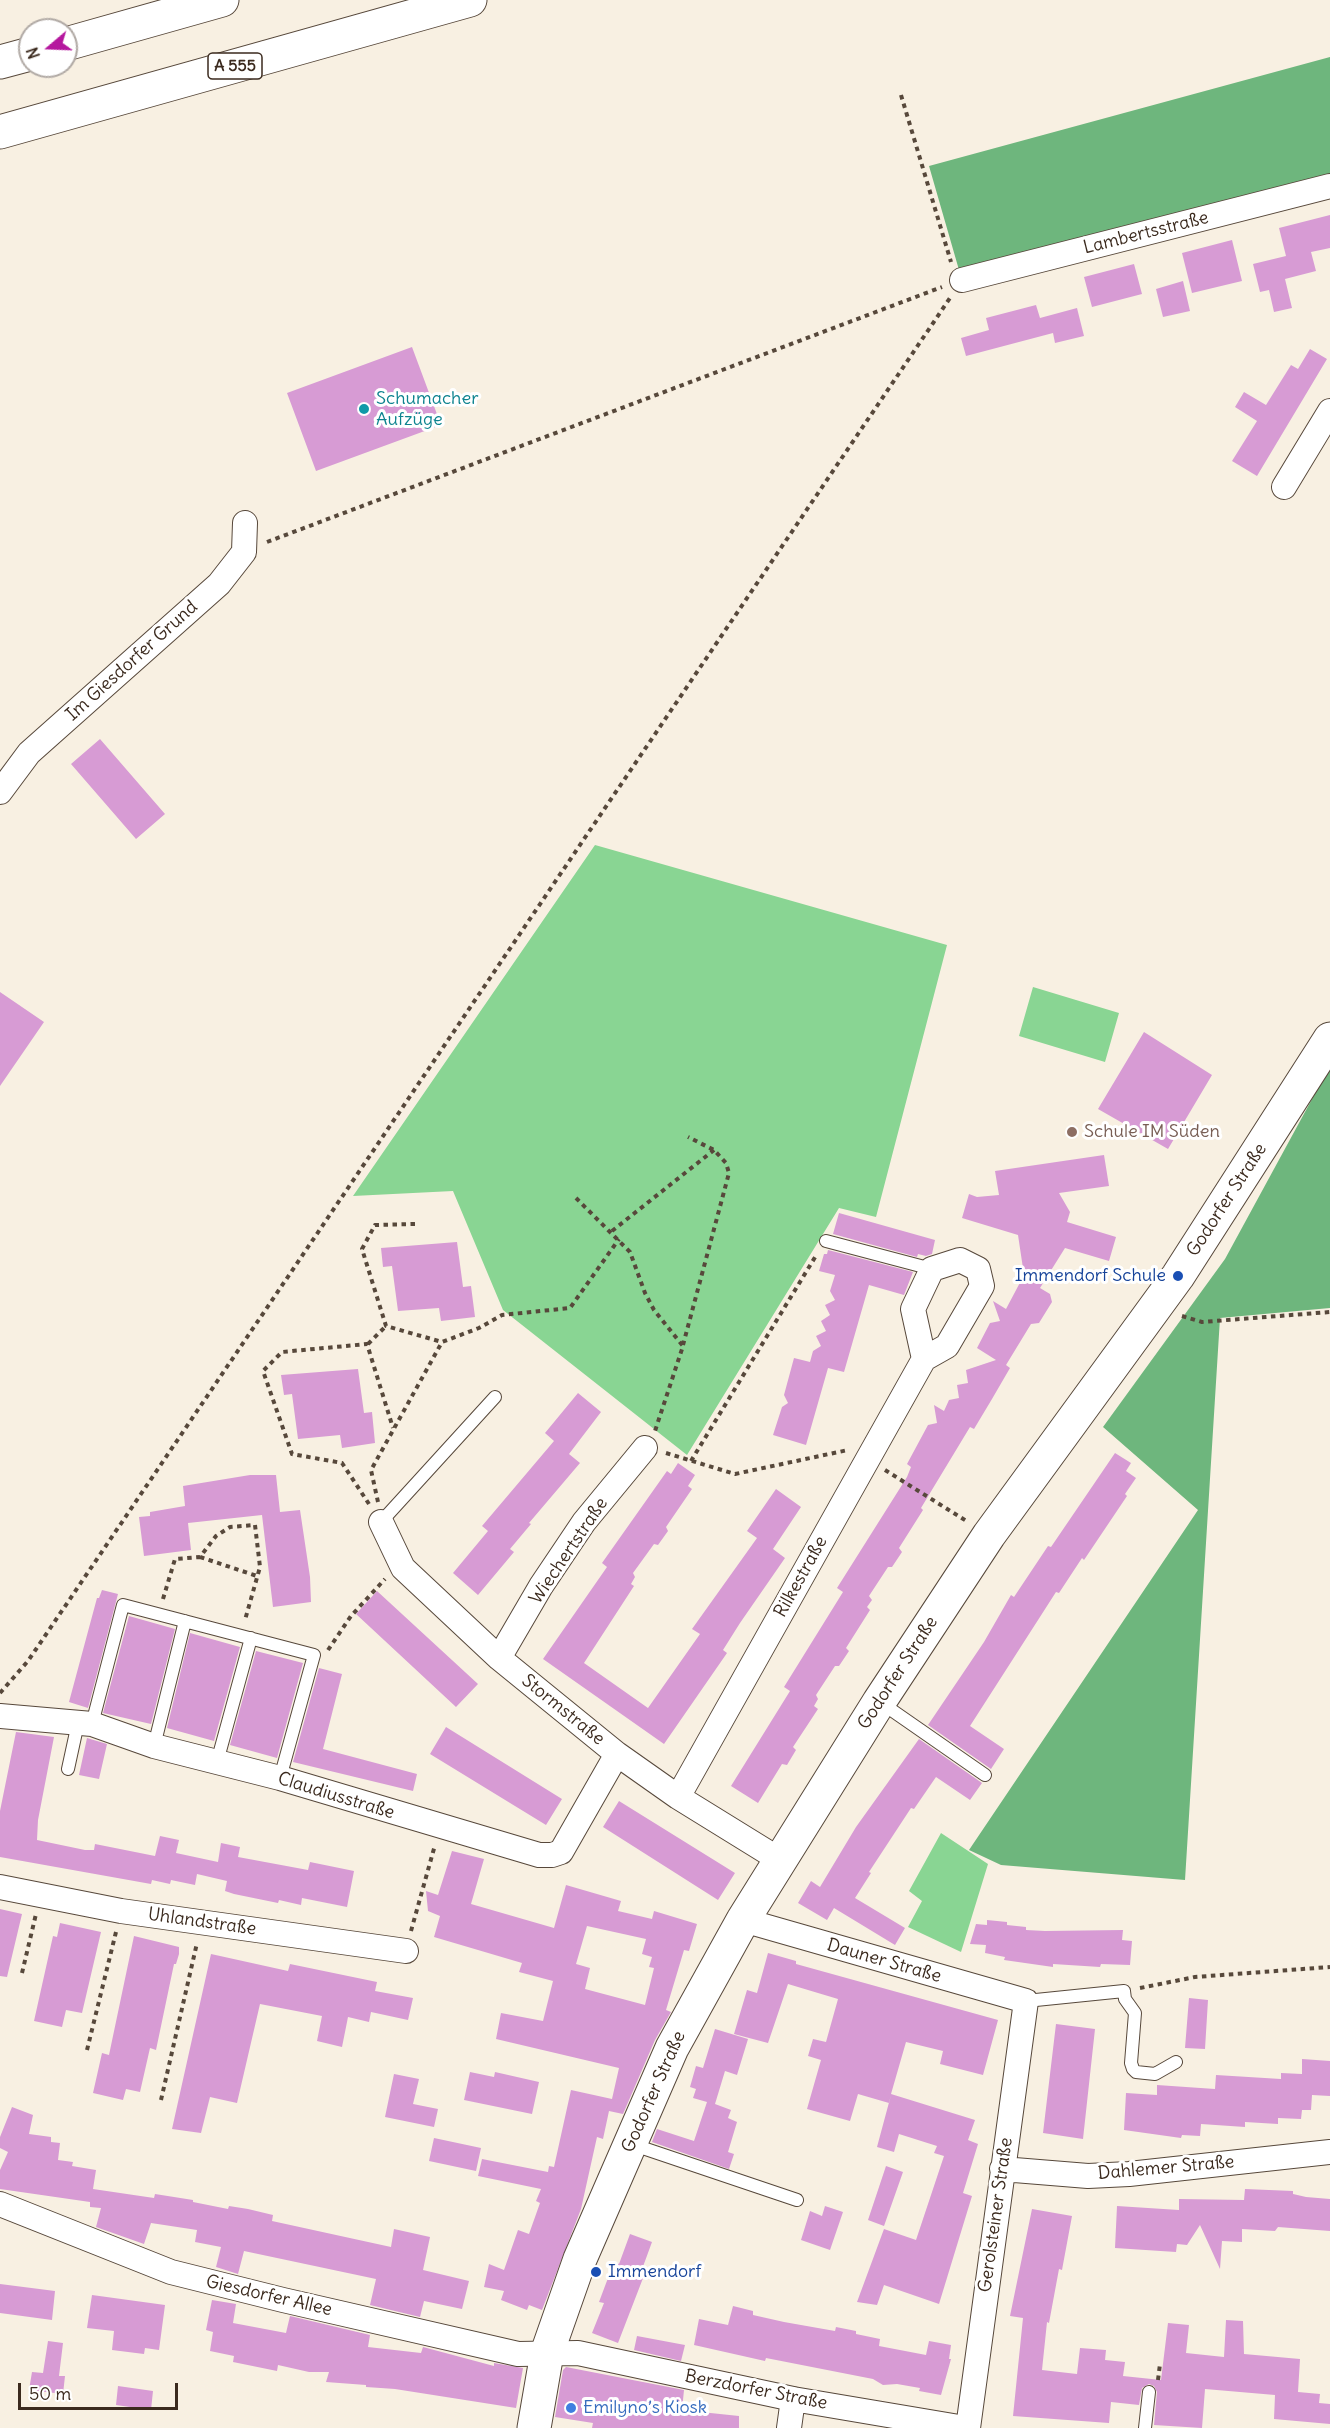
<!DOCTYPE html>
<html>
<head>
<meta charset="utf-8">
<style>
  body { margin:0 }
  #map { position:relative; width:1330px; height:2428px; overflow:hidden; background:#f8f0e2; font-family:Delius,sans-serif }
  canvas { display:block }
  .north { position:absolute; left:18px; top:18px; width:60px; height:60px; box-sizing:border-box; background:#fff; border:2px solid #b1aaa5; border-radius:50%; rotate:251deg; font-size:16px; font-weight:700; line-height:24px; text-align:center; color:#3b2a1e }
  .north::after { content:''; display:block; margin:auto; width:21px; height:27px; background:#b5179e; clip-path:polygon(50% 0,100% 100%,50% 72%,0 100%) }
  .scale { position:absolute; left:18px; top:2383px; width:160px; height:27px; box-sizing:border-box; border:3px solid #3b2a1e; border-top:0; padding-left:8px; font-size:18px; line-height:21px; white-space:nowrap; color:#3b2a1e; -webkit-text-stroke:4px #fff; paint-order:stroke }
</style>
</head>
<body>
<div id="map">
<canvas width="1330" height="2428"></canvas>
<div class="north">N</div>
<div class="scale">50 m</div>
</div>
<script>
const context = document.querySelector('canvas').getContext('2d');
context.lineJoin = 'round';
function paint(path, color) { context.fillStyle = color; context.fill(path, 'evenodd'); }
const shape = rows => new Path2D(rows.map(r => 'M' + r).join(''));
function trace(path, color, width, dash) { context.strokeStyle = color; context.lineWidth = width; context.lineCap = dash ? 'butt' : 'round'; context.setLineDash(dash || []); context.stroke(path); }
function write(font, color, halo, rows, align = 'center') {
  context.font = font + ' Delius,sans-serif'; context.lineWidth = 6; context.setLineDash([]); context.textBaseline = 'middle'; context.strokeStyle = halo; context.fillStyle = color; for (const [text, x, y, turn = 0] of rows) {
    context.save(); context.translate(x, y); context.rotate((+turn || 0) * Math.PI / 180); context.textAlign = isNaN(turn) ? turn : align; if (halo) context.strokeText(text, 0, 0); context.fillText(text, 0, 0); context.restore();
  }
}
paint(shape([
  [595,845,947,945,876,1217,839,1208,687,1455,503,1310,453,1191,353,1196],
  [1033,987,1119,1013,1105,1062,1019,1036],
  [941,1833,988,1864,961,1952,908,1927,922,1901,909,1891]
]), '#89d593');
paint(shape([
  [1330,57,1330,174,959,270,929,166],
  [1330,1066,1330,1308,1220,1318,1185,1880,1001,1865,969,1850,1198,1510,1103,1427,1225,1259]
]), '#6eb67d');
paint(shape([
  [1330,215,1330,248,1311,252,1316,271,1285,279,1292,308,1274,312,1269,290,1260,292,1253,264,1286,256,1279,228],
  [1232,240,1242,281,1192,293,1182,253],
  [1134,264,1142,294,1092,307,1084,277],
  [1183,281,1190,311,1163,317,1156,289],
  [1036,305,1040,318,1077,308,1084,336,1055,343,1053,333,966,356,961,338,989,330,986,318],
  [412,347,441,425,316,471,287,393],
  [1310,349,1327,359,1257,476,1232,461,1257,421,1235,407,1244,392,1266,405,1291,365,1298,369],
  [100,739,165,814,136,839,71,764],
  [0,992,44,1022,0,1086],
  [1144,1032,1212,1075,1168,1149,1098,1109],
  [1104,1155,1109,1186,1059,1193,1070,1212,1067,1222,1116,1237,1109,1261,1065,1248,1040,1288,1050,1294,1052,1302,1039,1323,1031,1324,1006,1365,1010,1368,992,1399,974,1429,970,1427,921,1508,923,1510,899,1548,902,1552,892,1567,888,1567,869,1596,872,1600,867,1607,870,1610,846,1648,849,1651,839,1666,835,1666,816,1695,818,1699,814,1706,818,1709,793,1747,796,1750,787,1765,782,1764,758,1803,731,1786,790,1691,784,1687,843,1592,837,1588,907,1477,911,1467,907,1464,928,1425,937,1423,934,1405,944,1411,949,1400,959,1398,957,1385,968,1383,966,1370,996,1360,977,1348,990,1323,1000,1321,993,1301,1006,1309,1024,1275,1018,1235,962,1218,969,1194,977,1197,999,1195,995,1171],
  [839,1213,935,1240,932,1254,926,1256,918,1254,917,1257,833,1234],
  [457,1242,463,1287,471,1286,475,1317,441,1321,439,1308,398,1311,392,1266,383,1267,381,1248],
  [828,1250,913,1272,904,1295,869,1285,844,1372,828,1368,806,1445,773,1435,782,1407,788,1403,784,1395,794,1358,810,1362,813,1351,821,1346,816,1336,826,1331,821,1321,830,1315,825,1305,835,1300,830,1291,835,1275,819,1271,824,1254,827,1254],
  [358,1369,364,1413,372,1412,375,1443,342,1448,340,1435,298,1439,292,1394,284,1395,281,1375],
  [578,1393,601,1412,569,1454,580,1463,529,1523,531,1524,510,1549,514,1552,478,1595,453,1573,488,1531,482,1526,554,1441,545,1433],
  [1115,1453,1131,1463,1126,1471,1136,1478,1125,1494,1127,1496,1084,1560,1082,1558,1059,1593,1056,1592,970,1726,1004,1749,991,1769,928,1725,984,1642,1011,1595,1014,1597,1048,1546,1051,1547],
  [678,1463,695,1475,688,1486,692,1489,666,1527,668,1531,658,1545,654,1544,633,1573,635,1577,631,1584,634,1586,584,1663,648,1708,700,1634,692,1629,757,1538,747,1531,776,1489,801,1507,773,1549,785,1558,740,1623,723,1650,727,1653,664,1744,543,1659,607,1567,602,1563,667,1471,671,1474],
  [250,1475,276,1475,280,1512,300,1510,310,1577,311,1602,273,1607,262,1515,188,1523,191,1550,144,1556,139,1517,150,1516,150,1512,185,1506,183,1486],
  [102,1590,118,1594,88,1708,69,1702,97,1598,99,1598],
  [377,1591,478,1684,456,1707,356,1614],
  [129,1616,175,1629,151,1724,103,1713],
  [190,1633,240,1647,214,1741,167,1728],
  [256,1651,303,1663,277,1758,230,1745],
  [319,1668,342,1674,323,1749,417,1774,413,1791,293,1762],
  [446,1727,562,1799,546,1825,430,1754],
  [16,1732,54,1737,38,1820,37,1840,85,1850,94,1850,95,1844,155,1856,160,1836,179,1840,176,1853,218,1862,221,1843,240,1847,238,1857,308,1870,310,1862,354,1871,347,1907,302,1898,301,1905,279,1900,278,1903,234,1894,225,1891,227,1881,197,1874,195,1885,171,1880,170,1884,152,1880,151,1884,0,1857,0,1811],
  [87,1738,107,1744,99,1779,79,1775],
  [919,1739,982,1783,970,1800,936,1777,914,1809,911,1808,869,1872,871,1873,855,1898,905,1928,895,1945,834,1908,827,1920,798,1903,811,1881,820,1887,856,1827],
  [619,1801,735,1873,718,1900,603,1827],
  [452,1851,484,1859,471,1904,554,1928,566,1885,621,1901,618,1911,652,1919,654,1911,697,1924,689,1951,684,1950,666,2010,671,2012,655,2040,623,2114,609,2111,603,2139,597,2137,581,2209,542,2310,529,2305,527,2310,501,2300,504,2291,484,2287,489,2264,504,2270,518,2230,529,2234,540,2203,536,2201,541,2189,478,2176,482,2159,548,2172,549,2166,554,2167,571,2090,612,2099,619,2068,496,2039,501,2013,543,2021,553,1981,519,1972,522,1963,434,1937,440,1916,428,1911,426,1891,438,1895],
  [587,1926,646,1939,642,1954,652,1957,649,1967,654,1968,645,2005,585,1989,590,1968,576,1964],
  [0,1909,22,1914,7,1977,0,1976],
  [987,1920,1007,1922,1007,1925,1026,1927,1026,1930,1045,1931,1123,1930,1122,1940,1132,1941,1130,1965,1101,1964,1100,1967,1053,1964,1053,1967,1004,1960,1005,1957,985,1953,986,1945,970,1944,976,1924,987,1925],
  [60,1923,101,1932,82,2013,66,2010,62,2027,34,2021,53,1936,57,1937],
  [134,1936,179,1947,179,1954,176,1964,174,1964,156,2050,150,2048,140,2092,126,2089,123,2100,93,2093,102,2053,109,2055],
  [768,1953,796,1961,796,1964,998,2020,983,2075,940,2064,943,2051,906,2042,891,2094,975,2120,968,2140,978,2144,963,2193,972,2196,939,2304,884,2285,877,2305,857,2302,884,2229,916,2240,944,2156,934,2153,937,2146,899,2134,894,2152,877,2147,891,2095,889,2103,858,2094,850,2121,807,2109,821,2060,808,2056,813,2039,826,2042,838,1999,788,1984,768,2043,734,2034,747,1990,757,1993],
  [211,1954,288,1971,290,1964,377,1982,375,1991,413,1998,408,2020,371,2012,369,2022,348,2017,342,2047,317,2041,322,2016,260,2004,237,2103,210,2097,201,2133,172,2129],
  [1189,1998,1208,2000,1205,2049,1185,2048],
  [1056,2024,1095,2029,1083,2139,1043,2133],
  [715,2029,748,2039,737,2075,725,2071,715,2104,731,2110,728,2118,737,2122,728,2152,734,2154,729,2169,652,2142,657,2129,694,2141,707,2102,693,2098,696,2089,690,2087,696,2066,703,2068],
  [1302,2059,1330,2061,1330,2096,1312,2095,1311,2110,1302,2110,1301,2119,1278,2118,1278,2124,1245,2122,1245,2127,1201,2124,1200,2136,1182,2135,1181,2138,1124,2130,1126,2093,1157,2095,1157,2085,1215,2089,1216,2075,1281,2079,1281,2073,1302,2074],
  [470,2072,494,2077,495,2072,539,2082,532,2114,464,2100],
  [394,2074,419,2079,413,2104,438,2109,434,2127,385,2117],
  [12,2107,33,2115,29,2134,51,2137,51,2142,60,2143,58,2160,73,2162,72,2166,96,2170,93,2189,154,2198,155,2194,193,2200,193,2202,228,2209,229,2206,248,2209,273,2215,272,2221,391,2247,394,2229,430,2237,423,2270,469,2281,462,2309,424,2301,420,2317,370,2305,376,2279,244,2251,238,2274,216,2267,221,2247,195,2242,197,2230,151,2223,144,2244,96,2227,101,2208,90,2207,90,2202,0,2189,0,2170,8,2152,0,2148,0,2137],
  [434,2138,481,2148,476,2171,429,2161],
  [886,2166,903,2172,884,2226,868,2220],
  [1245,2189,1293,2191,1293,2194,1306,2197,1330,2199,1330,2231,1278,2227,1275,2231,1242,2229,1242,2242,1222,2241,1220,2269,1200,2225,1187,2245,1177,2244,1176,2252,1115,2248,1117,2206,1179,2210,1179,2199,1244,2200],
  [825,2206,843,2212,830,2250,801,2240,810,2211,822,2216],
  [1032,2209,1072,2216,1062,2270,1059,2269,1049,2323,1047,2322,1042,2370,1077,2374,1080,2348,1106,2350,1105,2360,1125,2362,1123,2376,1161,2380,1168,2323,1189,2325,1186,2353,1224,2357,1226,2320,1243,2321,1244,2354,1300,2359,1298,2392,1320,2394,1319,2403,1330,2404,1330,2424,1274,2419,1275,2395,1205,2389,1202,2428,1154,2425,1157,2392,1154,2386,1149,2384,1142,2388,1139,2405,1111,2402,1109,2423,1013,2416,1023,2318,1010,2316],
  [630,2234,652,2242,641,2272,645,2273,618,2343,592,2333,604,2303,599,2302,614,2262,619,2264],
  [0,2284,55,2291,52,2320,0,2313],
  [92,2295,165,2305,159,2350,145,2348,144,2354,112,2350,114,2331,87,2328],
  [212,2300,236,2304,233,2323,286,2333,290,2316,370,2335,368,2347,421,2353,423,2347,494,2366,494,2363,523,2368,516,2408,395,2389,366,2387,366,2385,326,2382,329,2372,309,2372,278,2365,277,2371,233,2362,234,2356,210,2351,213,2332,206,2330],
  [733,2306,753,2311,753,2315,784,2322,835,2331,836,2327,856,2331,856,2334,880,2339,879,2346,926,2355,929,2341,951,2345,949,2359,951,2359,941,2395,919,2391,920,2388,897,2384,883,2385,873,2379,766,2358,765,2361,694,2345,699,2319,728,2325],
  [637,2336,685,2345,681,2361,634,2350],
  [48,2341,63,2343,59,2376,65,2376,63,2394,29,2390,32,2372,43,2373],
  [566,2367,684,2390,682,2410,739,2416,739,2428,592,2428,593,2423,555,2417,563,2370],
  [118,2386,153,2391,151,2410,116,2405]
]), '#d79bd4');
const lane = shape([
  [826,1241,932,1269],
  [381,1522,495,1397],
  [880,1702,985,1775],
  [92,1724,123,1605,314,1655,280,1778],
  [154,1746,185,1621],
  [217,1762,251,1638],
  [68,1769,78,1723],
  [1026,2001,1124,1991,1125,1999,1135,2013,1131,2063,1133,2069,1136,2072,1155,2074,1176,2062],
  [631,2144,797,2200],
  [1145,2428,1149,2392]
]);
const street = shape([
  [962,280,1330,186],
  [1284,487,1330,411],
  [0,792,29,753,219,584,244,552,245,523],
  [381,1522,403,1568,499,1658,617,1754,678,1797,780,1860],
  [499,1658,541,1586,584,1522,645,1448],
  [0,1716,92,1724,154,1746,280,1778,539,1855,552,1855,561,1852,617,1754],
  [678,1797,924,1359,947,1346,982,1286,978,1269,960,1260,932,1269,913,1309,924,1359],
  [0,1887,121,1911,406,1951],
  [743,1920,1026,2001,968,2428],
  [1002,2169,1088,2176,1129,2174,1330,2152],
  [0,2204,171,2272,283,2300,518,2354,578,2353,793,2399,965,2428],
  [789,2428,793,2399]
]);
const secondary = shape([
  [534,2428,547,2353,580,2259,672,2048,743,1920,879,1702,989,1535,1178,1276,1330,1039]
]);
const highway = shape([
  [66,44,222,0],
  [0,62,30,54],
  [0,132,470,0]
]);
trace(lane, '#57483b', 14);
trace(street, '#57483b', 26);
trace(secondary, '#57483b', 35);
trace(highway, '#57483b', 35);
trace(shape([
  [901,95,951,262],
  [267,542,942,287],
  [576,1198,630,1252,645,1293,654,1310,683,1346,655,1431],
  [415,1224,375,1225,362,1249,386,1326,442,1342],
  [612,1231,714,1150],
  [1182,1316,1202,1322,1330,1312],
  [368,1344,386,1326],
  [683,1345,729,1173,726,1163,714,1150,688,1137],
  [666,1453,735,1474,848,1450],
  [691,1461,817,1254],
  [885,1470,968,1522],
  [378,1502,371,1470,442,1342,479,1328,502,1315,570,1308,619,1239],
  [369,1504,342,1463,292,1454,263,1371,282,1352,367,1344,393,1428],
  [200,1557,257,1576],
  [163,1599,175,1559,200,1557,216,1536,230,1527,255,1525,260,1567,245,1620],
  [328,1650,351,1616,385,1579],
  [0,1693,28,1661,950,298],
  [411,1931,435,1845],
  [22,1973,36,1914],
  [1140,1988,1195,1977,1330,1967],
  [87,2050,116,1932],
  [161,2100,197,1943],
  [1158,2380,1160,2364]
]), '#57483b', 4, [4.5, 4.5]);
trace(lane, '#fff', 12);
trace(street, '#fff', 24);
trace(secondary, '#fff', 33);
trace(highway, '#fff', 33);
for (const [x, y, r, color] of [
  [364,409,6,"#0f9aa8"],
  [1072,1132,6,"#8d6e63"],
  [1178,1276,6,"#1a4fb4"],
  [596,2272,6,"#1a4fb4"],
  [571,2408,6,"#3f7fe0"]
]) { const dot = new Path2D(); dot.arc(x, y, r, 0, 2 * Math.PI); context.fillStyle = color; context.fill(dot); trace(dot, '#fff', 2); }
for (const [x, y, w] of [
  [235,66,54]
]) { const box = new Path2D(); box.roundRect(x - w / 2, y - 13, w, 26, 4.5); context.fillStyle = '#fff'; context.fill(box); trace(box, '#3b2a1e', 1.5); }
write('bold 16px', '#3b2a1e', null, [
  ["A 555",235,66]
]);
write('18px', '#3b2a1e', '#fff', [
  ["Lambertsstraße",1146,233,-14],
  ["Im Giesdorfer Grund",132,661,-42],
  ["Godorfer Straße",1227,1200,-57],
  ["Wiechertstraße",569,1551,-56],
  ["Rilkestraße",801,1577,-61],
  ["Godorfer Straße",898,1673,-57],
  ["Stormstraße",563,1710,39],
  ["Claudiusstraße",336,1796,17],
  ["Uhlandstraße",202,1922,8],
  ["Dauner Straße",884,1961,16],
  ["Godorfer Straße",654,2092,-66],
  ["Dahlemer Straße",1166,2168,-5],
  ["Gerolsteiner Straße",996,2215,-82],
  ["Giesdorfer Allee",269,2296,13],
  ["Berzdorfer Straße",756,2390,11]
]);
write('18px', '#0d838f', '#fff', [
  ["Schumacher",376,399],
  ["Aufzüge",376,420]
], 'left');
write('18px', '#785e54', '#fff', [
  ["Schule IM Süden",1084,1132]
], 'left');
write('18px', '#164399', '#fff', [
  ["Immendorf Schule",1166,1276],
  ["Immendorf",608,2272,"left"]
], 'right');
write('18px', '#366cbe', '#fff', [
  ["Emilyno’s Kiosk",583,2408]
], 'left');
</script>
</body>
</html>
